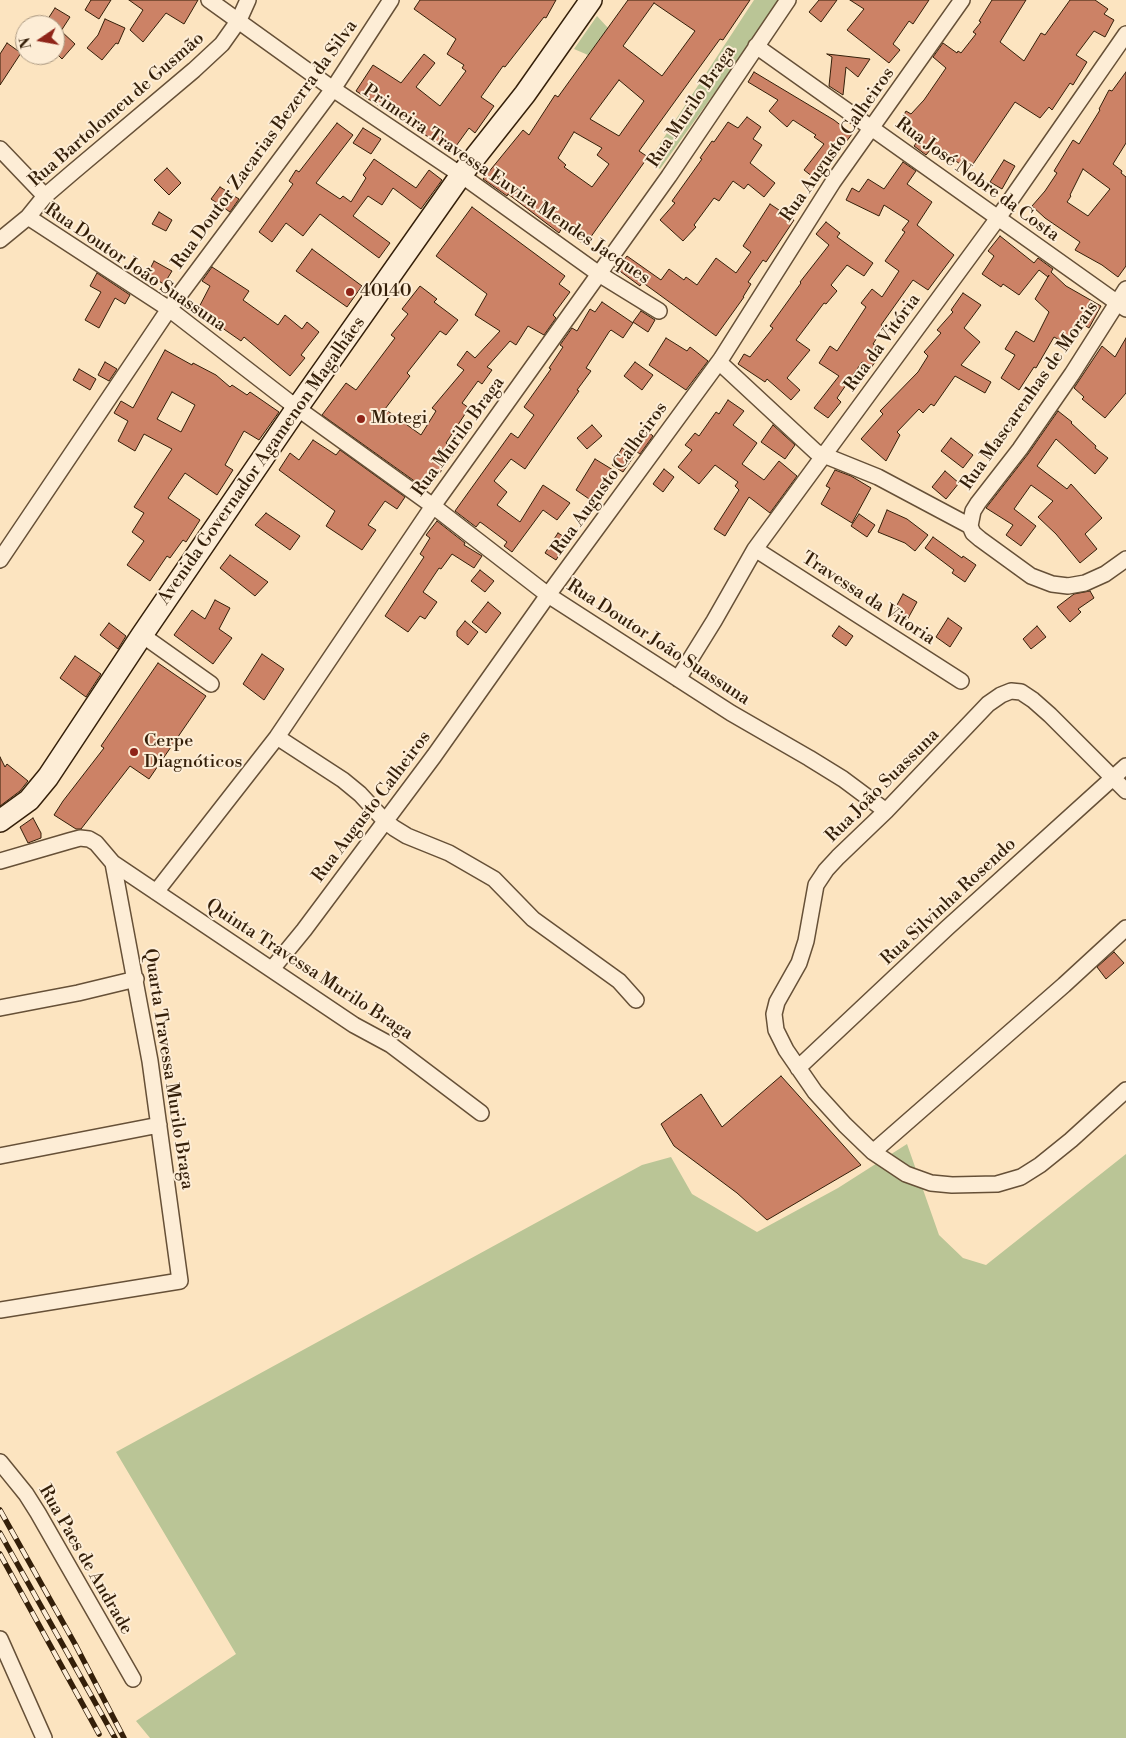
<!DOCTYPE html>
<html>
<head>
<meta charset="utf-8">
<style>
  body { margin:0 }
  #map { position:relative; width:1126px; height:1738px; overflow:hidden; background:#fce4c0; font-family:"Libre Bodoni",serif }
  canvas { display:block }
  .north { position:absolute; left:15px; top:15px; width:50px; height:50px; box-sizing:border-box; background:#fdedd6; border:1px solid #ad9b84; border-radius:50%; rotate:258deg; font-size:14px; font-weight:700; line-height:20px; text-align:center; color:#341f09 }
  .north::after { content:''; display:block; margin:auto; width:18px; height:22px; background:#8f2418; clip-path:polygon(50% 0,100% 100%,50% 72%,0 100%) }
</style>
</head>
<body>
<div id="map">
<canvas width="1126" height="1738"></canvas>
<div class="north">N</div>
</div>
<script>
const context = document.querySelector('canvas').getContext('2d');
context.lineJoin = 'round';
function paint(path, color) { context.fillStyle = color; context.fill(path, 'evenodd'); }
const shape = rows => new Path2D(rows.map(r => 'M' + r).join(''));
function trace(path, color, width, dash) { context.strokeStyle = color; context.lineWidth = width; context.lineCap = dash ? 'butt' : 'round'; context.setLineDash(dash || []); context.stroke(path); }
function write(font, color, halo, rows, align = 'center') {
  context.font = font + ' "Libre Bodoni",serif'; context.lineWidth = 4; context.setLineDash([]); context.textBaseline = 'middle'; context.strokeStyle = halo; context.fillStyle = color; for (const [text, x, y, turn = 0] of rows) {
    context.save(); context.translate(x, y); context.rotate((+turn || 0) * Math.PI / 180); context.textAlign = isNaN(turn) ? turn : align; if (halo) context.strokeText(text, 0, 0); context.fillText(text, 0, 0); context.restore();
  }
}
paint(shape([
  [754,0,781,0,660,169,648,162],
  [597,16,608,28,588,55,574,49],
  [907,1144,939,1235,963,1258,986,1265,1126,1154,1126,1738,150,1738,136,1721,236,1654,116,1452,642,1165,671,1157,692,1194,757,1232,838,1188]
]), '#bac596');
const building = shape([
  [91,0,111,0,99,19,85,10,91,0],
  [129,0,198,0,184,24,166,13,143,42,130,30,143,10,129,0],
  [420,0,556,0,546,18,544,17,505,67,503,66,481,97,494,106,475,133,469,128,451,153,397,115,396,117,356,91,373,65,401,83,424,54,435,63,416,87,440,106,466,71,462,68,464,65,447,54,456,39,414,9,420,0],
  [628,0,750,0,723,40,720,39,639,151,648,157,585,245,562,228,559,233,508,194,507,196,483,179,523,130,529,135,555,95,558,97,628,0],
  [654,3,695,31,662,76,623,46,654,3],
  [619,80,644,101,619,136,590,119,619,80],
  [574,132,602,148,597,155,609,164,592,187,564,167,566,165,558,158,574,132],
  [819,0,837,0,821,22,809,12,819,0],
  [850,0,929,0,913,24,909,21,893,44,900,50,889,63,847,30,864,9,850,0],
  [992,0,1026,0,1000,42,1024,61,1041,33,1045,35,1070,0,1095,0,1108,9,1104,14,1114,20,1105,37,1094,31,1076,55,1087,62,1073,85,1070,83,1052,110,1049,107,1040,118,1015,102,969,170,941,151,938,154,931,149,926,155,914,146,919,139,898,126,906,111,911,114,924,100,946,68,933,57,943,43,957,53,958,51,961,53,976,34,973,32,981,22,979,21,992,0],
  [55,8,70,17,61,31,75,44,62,59,55,52,55,25,44,25,55,8],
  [105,19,125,28,118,44,116,43,102,60,87,48,98,35,105,19],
  [7,43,21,53,0,85,0,54,7,43],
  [827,54,870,59,858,77,846,67,843,95,829,86,832,57,827,54],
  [754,72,834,120,852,134,837,154,833,152,813,177,804,170,824,144,814,137,816,135,793,120,787,127,769,111,778,100,748,82,754,72],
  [1126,72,1126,143,1113,164,1122,171,1121,173,1126,177,1126,266,1118,277,1102,265,1075,250,1080,242,1045,218,1032,206,1045,191,1057,173,1054,171,1073,140,1079,144,1100,110,1099,109,1109,90,1112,91,1126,72],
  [1083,169,1110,189,1088,216,1067,202,1071,196,1070,195,1083,169],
  [747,117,761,127,753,139,762,145,750,163,775,183,764,197,748,184,744,189,733,181,719,201,714,198,694,225,696,227,683,241,660,220,675,203,672,201,702,159,700,158,712,141,714,142,728,122,738,128,747,117],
  [337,123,353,135,316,183,340,199,343,196,351,202,366,178,363,175,374,159,416,188,429,170,442,180,421,209,393,188,382,205,368,196,353,216,390,243,379,258,320,214,303,236,286,223,272,242,259,232,293,184,289,181,296,170,299,172,337,123],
  [363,128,381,139,371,154,353,143,363,128],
  [1004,160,1015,166,1002,189,990,182,1004,160],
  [903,162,916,171,907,184,932,202,917,225,954,255,928,290,913,280,881,325,884,327,873,344,883,350,871,368,862,362,837,398,841,402,828,418,814,408,839,376,819,363,830,346,837,351,866,307,861,303,872,289,882,297,899,271,885,261,905,232,902,230,909,221,884,205,879,216,846,200,852,188,859,192,868,179,884,189,903,162],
  [167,168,181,183,169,195,154,180,167,168],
  [220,187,239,199,230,212,211,199,220,187],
  [770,204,794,220,766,262,763,260,748,282,751,284,743,297,744,297,716,336,642,282,640,286,617,269,627,256,661,280,669,269,684,280,686,277,697,285,716,258,736,273,751,252,743,246,770,204],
  [472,207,565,276,559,284,570,292,553,315,556,318,544,335,528,326,516,345,510,341,487,367,492,370,482,384,478,381,462,403,469,408,446,443,456,451,427,490,322,415,346,383,356,390,395,338,391,335,408,314,402,309,420,286,437,299,434,302,458,320,446,335,440,331,407,373,410,376,385,409,421,435,436,411,432,408,464,370,457,365,467,351,475,358,500,331,475,315,487,294,436,256,472,207],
  [159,212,172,220,166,231,152,224,159,212],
  [826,222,840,233,837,237,873,263,864,276,847,265,831,285,837,291,826,304,824,303,796,340,810,350,787,378,800,390,791,400,767,379,765,382,738,364,744,354,750,357,773,328,770,326,801,283,800,282,829,245,816,234,826,222],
  [1000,236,1034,263,1038,258,1053,269,1051,272,1066,286,1101,306,1089,328,1078,321,1067,344,1054,337,1036,368,1034,367,1019,390,1001,378,1015,355,1005,349,1016,331,1034,342,1049,312,1035,299,1049,275,1048,277,1039,270,1019,295,1003,284,1001,287,982,274,994,256,988,251,1000,236],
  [312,249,362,286,347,307,296,271,312,249],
  [154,261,172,271,164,284,147,275,154,261],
  [212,267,249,291,243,300,278,325,285,315,302,329,307,322,319,332,301,355,305,358,290,376,244,337,241,341,218,325,196,313,210,286,202,281,212,267],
  [97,273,130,295,125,304,115,298,99,328,85,320,101,292,90,286,97,273],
  [963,293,981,305,964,328,980,342,961,365,991,382,985,393,955,376,934,406,931,404,923,413,919,409,897,432,900,435,886,461,861,439,883,414,880,411,918,372,928,356,924,352,941,333,937,330,953,312,951,310,963,293],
  [602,302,633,323,623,338,611,330,609,332,586,368,591,371,577,390,579,391,525,469,511,459,494,481,507,492,497,505,520,522,543,485,570,503,557,520,543,510,512,552,504,546,507,542,483,524,480,522,476,527,455,511,511,433,518,438,534,415,524,407,551,369,549,368,563,347,560,345,572,328,577,331,590,309,595,312,602,302],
  [641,311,655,320,648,332,633,322,641,311],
  [666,338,687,351,690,347,708,361,686,390,649,365,666,338],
  [1126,338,1126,393,1105,418,1082,399,1084,397,1074,388,1102,346,1115,357,1126,338],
  [165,350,192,365,193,363,216,375,230,387,232,385,247,395,250,392,279,412,259,440,244,431,225,465,233,470,217,495,185,473,168,498,200,520,186,542,183,540,170,558,167,556,150,581,127,565,144,541,132,532,144,513,134,507,172,449,144,434,135,451,118,441,128,421,114,413,121,401,133,408,165,350],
  [172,392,195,405,181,432,157,419,172,392],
  [105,362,117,369,109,381,98,375,105,362],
  [635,362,653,375,642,390,624,376,635,362],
  [79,369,96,379,90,390,73,380,79,369],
  [728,400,744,411,733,425,757,443,742,464,764,480,779,461,797,476,770,513,749,497,725,536,714,529,739,490,735,486,738,482,715,465,699,484,678,467,692,450,685,445,695,433,699,436,716,412,719,414,728,400],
  [1058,411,1072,422,1071,423,1096,446,1095,448,1108,458,1095,474,1056,439,1037,466,1067,489,1071,484,1102,518,1085,534,1097,549,1080,563,1056,534,1038,517,1053,501,1031,485,1014,509,1036,526,1021,546,1006,535,1013,525,986,508,1028,454,1058,411],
  [592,425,602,436,587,449,577,438,592,425],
  [773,425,795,445,785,459,761,442,773,425],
  [647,431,653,436,640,454,633,449,647,431],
  [951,438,973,455,963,468,941,451,951,438],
  [313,440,336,455,340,450,405,497,397,509,385,501,368,525,376,530,362,550,326,526,335,511,279,470,290,453,299,460,313,440],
  [622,448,634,456,623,472,612,465,622,448],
  [595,459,618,473,598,505,576,490,595,459],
  [664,469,674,477,663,492,653,484,664,469],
  [835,470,851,476,871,488,852,523,821,504,830,488,826,486,835,470],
  [945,471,959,483,946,499,932,487,945,471],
  [887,510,907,519,928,535,915,551,905,543,878,532,887,510],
  [266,513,300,536,290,550,255,525,266,513],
  [859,514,875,525,867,537,851,526,859,514],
  [437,521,465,543,464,545,482,556,474,568,452,554,441,569,439,568,423,592,437,602,425,619,420,616,408,632,385,616,424,557,420,554,430,538,426,535,437,521],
  [558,533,569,540,556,560,545,553,558,533],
  [933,537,962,558,963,556,976,565,965,582,952,573,954,570,925,548,933,537],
  [230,555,268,582,255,596,220,568,230,555],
  [480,570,494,581,485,592,471,581,480,570],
  [1090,591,1094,598,1078,609,1081,612,1070,622,1057,607,1074,594,1090,591],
  [903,594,917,602,906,622,892,614,903,594],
  [215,600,230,608,219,629,232,638,213,664,174,635,192,610,205,619,215,600],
  [488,602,501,613,486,633,472,622,488,602],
  [948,618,962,628,950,647,936,637,948,618],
  [465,621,478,632,468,645,457,636,457,631,465,621],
  [109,623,126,636,118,649,100,635,109,623],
  [839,626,853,636,846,646,832,636,839,626],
  [1037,626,1046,637,1031,649,1023,639,1037,626],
  [262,654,284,669,264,700,243,684,262,654],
  [75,656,101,674,86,697,60,678,75,656],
  [158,663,206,696,149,779,130,766,81,829,76,829,54,815,63,801,104,748,101,746,158,663],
  [0,757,5,767,7,764,28,781,20,791,0,806,0,757],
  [33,818,41,833,41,838,28,843,20,827,33,818],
  [1114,952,1124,963,1106,979,1097,967,1114,952],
  [781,1076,861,1165,767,1220,737,1193,674,1146,661,1124,701,1094,722,1127,781,1076]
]);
paint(building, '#cc8266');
trace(building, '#341f09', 1);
const minor = shape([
  [209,0,333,89,461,175,599,274,659,311],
  [756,46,1126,309],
  [0,149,45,196],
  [28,217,169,309,297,408,433,506,548,595,731,713,809,758,843,779,886,811],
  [0,240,28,217,45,196,73,172,194,70,222,44,239,20,248,0],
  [719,362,816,452,878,477,970,526,973,533,980,539,1031,576,1052,584,1068,586,1085,583,1105,574,1126,559],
  [970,526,973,511,978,503,1020,449,1072,374,1126,289],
  [755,549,961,681],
  [0,560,169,309,333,89,391,0],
  [142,635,211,684],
  [678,679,714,621,755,549,998,218,1126,34],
  [277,737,343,780,360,794,385,821,394,828,407,836,449,853,494,879,533,919,619,981,636,1000],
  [1126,791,1050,715,1033,700,1021,692,1011,691,1001,695,988,704,886,811,838,857,826,870,816,885,806,941,799,963,777,1002,774,1014,776,1030,786,1050,815,1092,845,1125,873,1152,906,1174,931,1183,952,1185,997,1184,1021,1177,1040,1165,1071,1140,1126,1090],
  [0,861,69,841,80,838,89,839,96,843,113,863,354,1025,391,1045,481,1113],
  [156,892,277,737,433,506,669,176,788,0],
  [272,969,304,930,434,756,548,595,721,359,833,182,962,0],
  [0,1008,78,993,136,979],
  [798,1068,947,928,1126,766],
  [873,1152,1064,985,1126,928],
  [0,1156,159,1125],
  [0,1310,180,1281,150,1061,113,863],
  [0,1462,26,1494,38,1513,133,1679],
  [0,1639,44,1738]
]);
const secondary = shape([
  [0,821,29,800,48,777,142,635,297,408,461,175,525,94,591,0]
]);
trace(minor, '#665037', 18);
trace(secondary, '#341f09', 24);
trace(minor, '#fdedd6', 15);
trace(secondary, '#fdedd6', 21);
const rail = shape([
  [0,1510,75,1644,124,1738],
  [0,1533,115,1738],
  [0,1554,99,1734]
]);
trace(rail, '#341f09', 5.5);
trace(rail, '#fdedd6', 4, [11]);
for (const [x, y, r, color] of [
  [350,292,5,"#8f2418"],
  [361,419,5,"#8f2418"],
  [134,752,5,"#8f2418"]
]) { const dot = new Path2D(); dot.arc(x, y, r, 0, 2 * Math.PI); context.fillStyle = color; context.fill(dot); trace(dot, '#fdedd6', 2); }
write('18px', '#341f09', '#fdedd6', [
  ["Rua Murilo Braga",692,107,-56],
  ["Rua Bartolomeu de Gusmão",117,110,-41],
  ["Rua Doutor Zacarias Bezerra da Silva",265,145,-54],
  ["Rua Augusto Calheiros",838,145,-55],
  ["Rua José Nobre da Costa",977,180,36],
  ["Primeira Travessa Euvira Mendes Jacques",506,185,34],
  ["Rua Doutor João Suassuna",135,268,34],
  ["Rua da Vitória",883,343,-54],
  ["Rua Mascarenhas de Morais",1030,396,-55],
  ["Rua Murilo Braga",459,437,-54],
  ["Avenida Governador Agamenon Magalhães",262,461,-55],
  ["Rua Augusto Calheiros",610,479,-54],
  ["Travessa da Vitoria",868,599,33],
  ["Rua Doutor João Suassuna",658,643,33],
  ["Rua João Suassuna",883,786,-45],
  ["Rua Augusto Calheiros",372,807,-53],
  ["Rua Silvinha Rosendo",949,902,-43],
  ["Quinta Travessa Murilo Braga",309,970,33],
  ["Quarta Travessa Murilo Braga",168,1069,81],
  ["Rua Paes de Andrade",85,1560,60]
]);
write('18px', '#341f09', '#fdedd6', [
  ["40140",360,292],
  ["Motegi",371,419],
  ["Cerpe",144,742],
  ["Diagnóticos",144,763]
], 'left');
</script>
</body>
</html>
